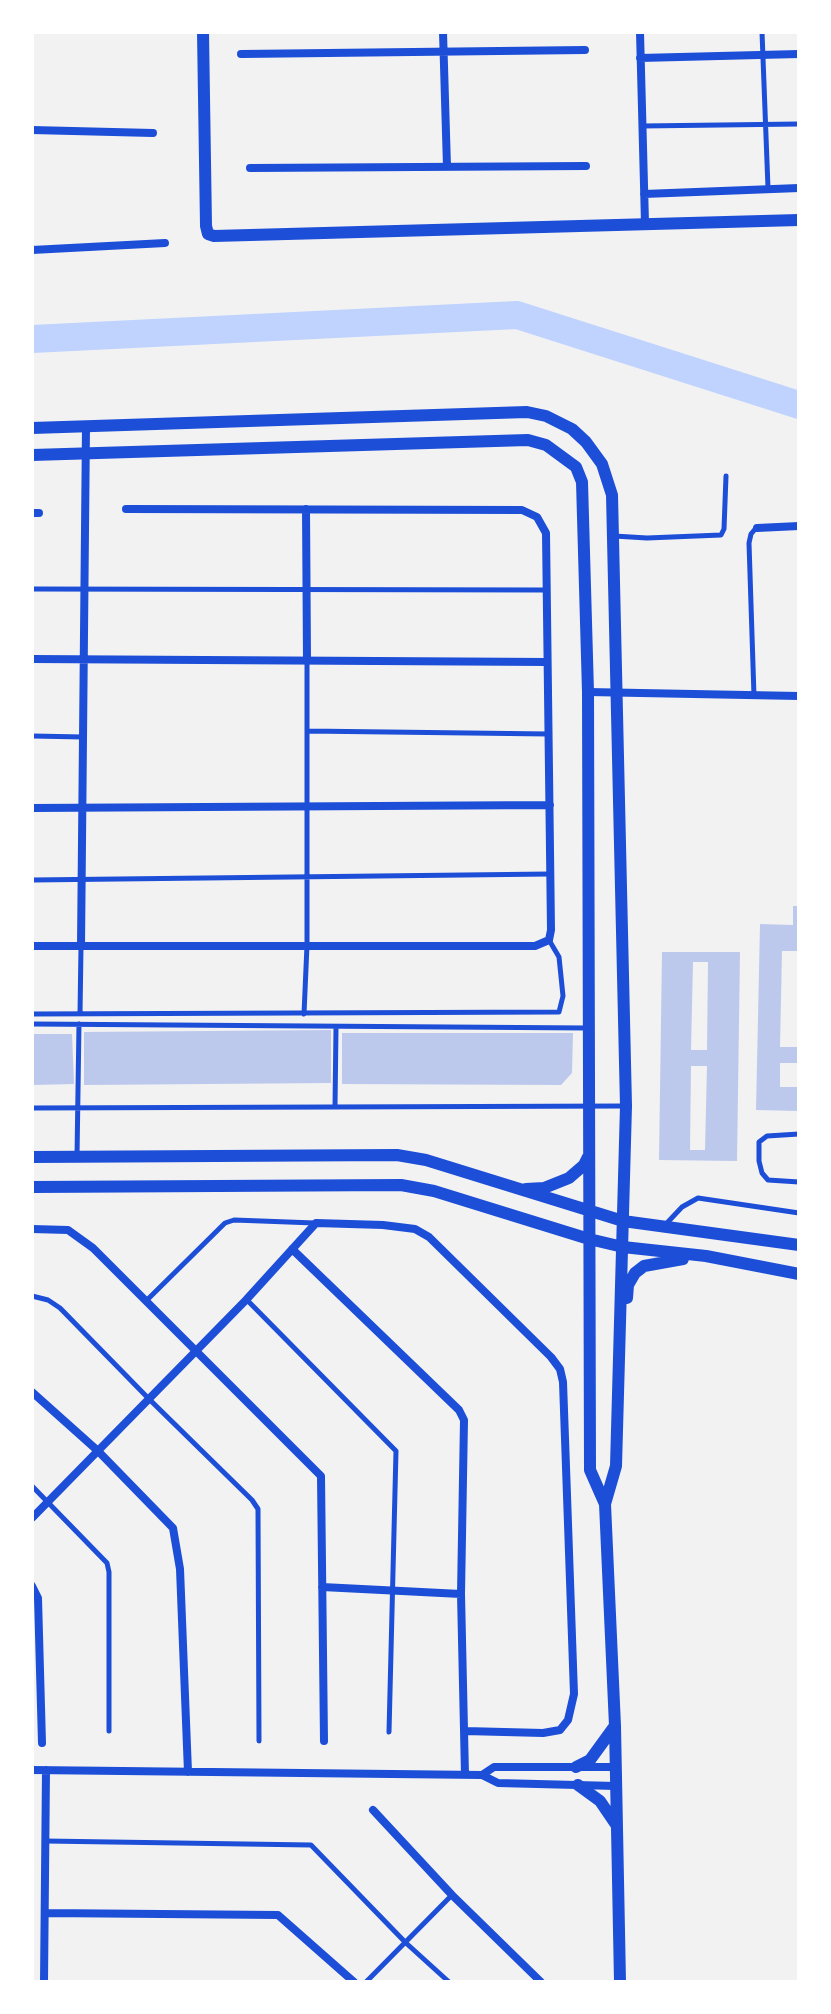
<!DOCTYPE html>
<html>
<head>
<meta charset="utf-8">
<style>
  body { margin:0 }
  #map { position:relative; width:831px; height:2014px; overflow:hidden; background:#f2f2f2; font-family:Karla,sans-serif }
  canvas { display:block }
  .frame { position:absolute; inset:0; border:34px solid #fff; pointer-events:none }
</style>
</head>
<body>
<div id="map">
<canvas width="831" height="2014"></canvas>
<div class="frame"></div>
</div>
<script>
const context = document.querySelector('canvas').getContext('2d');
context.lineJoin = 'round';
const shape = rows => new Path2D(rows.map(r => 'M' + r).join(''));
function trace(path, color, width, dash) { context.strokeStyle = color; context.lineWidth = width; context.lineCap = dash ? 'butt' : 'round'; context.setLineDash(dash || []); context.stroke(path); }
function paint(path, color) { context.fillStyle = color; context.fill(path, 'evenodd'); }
trace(shape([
  [32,339,517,315,799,405]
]), '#bfd3fe', 28);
paint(shape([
  [793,906,799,906,799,951,782,951,780,1047,799,1047,799,1063,780,1063,780,1087,799,1087,799,1111,756,1110,760,924,793,925],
  [662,952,740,952,737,1161,659,1160],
  [693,962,708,962,707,1050,691,1050],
  [691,1066,707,1066,705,1150,690,1150],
  [331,1030,331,1083,84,1085,84,1032],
  [342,1033,573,1033,572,1073,561,1085,342,1084],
  [32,1034,72,1034,74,1084,32,1085]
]), '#bdc9ec');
trace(shape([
  [762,32,768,188],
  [642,126,799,124],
  [614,536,647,538,721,535,724,529,726,476],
  [32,589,546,590],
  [754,696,749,543,751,534,756,528],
  [307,731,549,734],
  [32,736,83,737],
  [32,880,550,874],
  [32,1014,559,1012,563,996,559,957,549,940],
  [80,1014,81,947],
  [304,1014,307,945,307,661],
  [32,1024,587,1028],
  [335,1107,336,1027],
  [32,1108,625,1106],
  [799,1134,767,1136,759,1142,759,1161,762,1173,768,1180,799,1182],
  [77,1157,79,1024],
  [666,1224,682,1207,698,1198,799,1213],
  [32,1296,48,1300,60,1308,149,1399,252,1500,258,1509,259,1741],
  [147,1300,225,1223,234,1220,315,1223],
  [247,1300,396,1451,389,1732],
  [32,1486,107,1563,109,1572,109,1731],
  [45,1841,311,1845,406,1943,449,1982],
  [366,1982,452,1895]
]), '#1d4ed8', 5);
trace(shape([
  [443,32,447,167],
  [640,32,645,223],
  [241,54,585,50],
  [640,58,799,54],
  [32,130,153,133],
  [250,168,586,166],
  [644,194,799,188],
  [32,250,165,243],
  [306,509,307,661],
  [32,513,39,513],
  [757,528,799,526],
  [32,659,547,662],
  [588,692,799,696],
  [32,808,550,805],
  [32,946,535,946,549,940,551,930,546,533,537,517,522,510,126,509],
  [81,946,86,426],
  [32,1229,68,1230,93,1248,321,1476,324,1741],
  [292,1249,459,1410,464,1420,461,1594,465,1775],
  [32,1392,98,1451,173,1528,180,1569,188,1772],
  [32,1518,246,1300,316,1223,383,1225,415,1229,429,1237,551,1357,560,1369,563,1382,574,1694,568,1720,560,1730,543,1733,465,1731],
  [32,1586,38,1598,42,1743],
  [322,1587,461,1594],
  [32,1770,482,1775,498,1783,616,1786],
  [482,1775,494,1767,616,1767],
  [373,1810,452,1895,541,1982],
  [45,1913,278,1915,354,1982],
  [44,1982,46,1770]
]), '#1d4ed8', 8);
trace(shape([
  [203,32,206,226,208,234,214,236,799,220],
  [32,428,527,412,546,416,572,429,586,442,602,464,612,495,626,1106,616,1466,605,1504,615,1726,620,1982],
  [32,455,528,440,546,445,576,467,582,482,588,692,590,1470,605,1504],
  [32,1157,397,1155,426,1160,623,1221,799,1245],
  [32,1187,401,1185,434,1191,589,1239,623,1247,706,1256,799,1274],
  [526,1189,544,1188,569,1178,584,1165,588,1157],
  [627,1298,628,1285,635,1273,644,1266,683,1259],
  [576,1767,590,1760,614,1727],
  [578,1785,600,1801,617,1826]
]), '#1d4ed8', 12);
</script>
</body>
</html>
